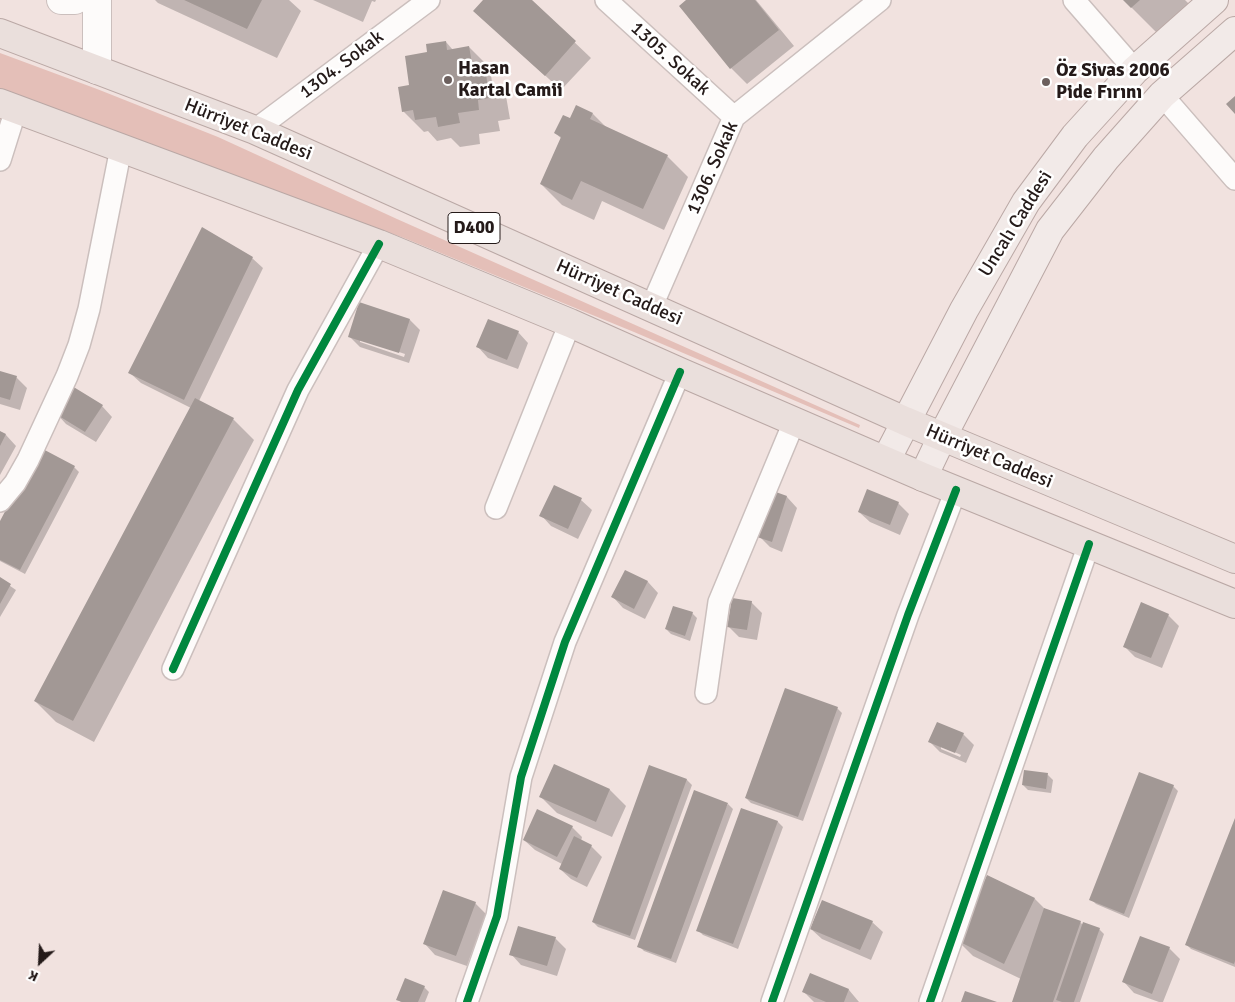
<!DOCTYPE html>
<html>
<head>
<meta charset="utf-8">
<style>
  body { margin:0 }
  #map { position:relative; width:1235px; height:1002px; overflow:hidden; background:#f1e2df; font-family:Signika,sans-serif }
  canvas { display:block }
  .north { position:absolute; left:15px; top:937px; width:50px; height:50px; -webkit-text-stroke:4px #fff; paint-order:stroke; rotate:205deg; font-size:14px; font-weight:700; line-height:20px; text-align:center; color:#241a19 }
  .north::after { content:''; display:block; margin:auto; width:18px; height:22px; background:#241a19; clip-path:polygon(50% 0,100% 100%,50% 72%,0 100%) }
</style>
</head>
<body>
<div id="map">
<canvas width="1235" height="1002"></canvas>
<div class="north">K</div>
</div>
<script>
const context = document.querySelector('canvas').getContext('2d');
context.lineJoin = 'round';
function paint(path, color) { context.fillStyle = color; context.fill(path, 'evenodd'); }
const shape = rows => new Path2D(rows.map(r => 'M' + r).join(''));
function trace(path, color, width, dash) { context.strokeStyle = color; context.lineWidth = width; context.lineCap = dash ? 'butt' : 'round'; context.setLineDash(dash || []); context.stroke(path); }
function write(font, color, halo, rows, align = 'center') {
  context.font = font + ' Signika,sans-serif'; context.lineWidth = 5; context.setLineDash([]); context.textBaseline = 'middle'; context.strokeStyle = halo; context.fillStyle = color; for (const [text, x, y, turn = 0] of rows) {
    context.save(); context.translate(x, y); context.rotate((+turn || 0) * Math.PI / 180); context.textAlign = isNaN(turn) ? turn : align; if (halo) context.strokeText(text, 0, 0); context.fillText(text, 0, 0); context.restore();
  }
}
paint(shape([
  [0,53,97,89,218,137,397,219,860,425,859,428,634,332,404,238,0,90]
]), '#e4bfb8');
paint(shape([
  [155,0,289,0,301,11,277,58,158,3],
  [313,0,376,0,375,2,372,1,363,22],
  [485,0,530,0,591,58,561,90,491,26],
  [688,0,756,0,794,46,747,84,731,68,681,6],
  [1124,0,1185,0,1193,8,1161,37],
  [446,42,453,50,469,47,490,68,492,82,506,96,510,119,498,121,500,131,479,134,480,144,460,147,451,138,437,141,428,131,424,132,403,111,411,86,428,53],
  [593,114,607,128,667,156,688,177,664,230,602,201,594,220,562,205,541,184,562,139,555,133,571,120],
  [252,258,263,268,199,401,233,419,254,440,94,742,56,722,35,701,191,408,141,383,130,373],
  [410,320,420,330,409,363,360,347,349,336],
  [360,339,405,354,404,357,360,342],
  [518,332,528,343,518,369,488,358,478,347],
  [0,372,16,377,27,388,20,410,0,404],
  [102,406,112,417,96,442,66,424,56,413],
  [0,432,6,435,16,446,0,475],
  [74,467,79,472,25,574,0,561,0,523],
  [774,493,787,497,797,508,782,552,770,547,759,536],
  [581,500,592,510,578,539,551,526,541,515],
  [898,503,909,514,900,535,870,522,859,512],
  [626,572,648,582,658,593,645,619,623,608,613,597],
  [0,579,16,590,0,617],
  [751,602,762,613,757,640,739,637,728,626],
  [692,613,697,618,690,641,671,634,666,629],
  [1168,615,1179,626,1162,668,1135,657,1124,646],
  [837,708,842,713,803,821,751,803,746,798],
  [963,734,974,745,966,763,940,752,930,742],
  [941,746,961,755,960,757,941,749],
  [554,766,610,790,626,806,612,837,557,813,541,797],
  [649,767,687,780,692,785,635,940,598,927,593,922],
  [1048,775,1053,780,1051,793,1028,790,1023,785],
  [1173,786,1178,791,1129,918,1096,904,1091,899],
  [728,804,733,809,676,963,644,951,639,946],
  [742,809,778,822,783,827,738,949,703,935,698,930],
  [1235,821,1235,967,1191,949,1186,944],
  [572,827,582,837,581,841,591,846,602,857,587,887,571,879,560,869,562,864,535,850,524,840],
  [988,876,1035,899,1046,910,1080,922,1083,925,1099,929,1104,934,1080,1002,1013,1002,1021,979,973,956,957,940],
  [475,903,486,914,467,966,435,955,425,944],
  [872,922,883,932,871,960,822,939,811,929],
  [555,938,566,949,557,976,521,965,511,954],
  [1169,948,1180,959,1163,1002,1159,1002,1134,993,1124,982],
  [811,974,849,990,859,1002,814,1002,804,992],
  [424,987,429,992,425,1002,401,1002,398,999]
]), '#0003');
paint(shape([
  [184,0,262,0,247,29],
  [483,0,532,0,576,41,545,76,473,11],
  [686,0,755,0,779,30,730,69,679,6],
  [1123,0,1140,0,1131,8],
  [446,41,447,50,469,46,474,75,486,73,489,98,478,100,479,110,458,113,460,123,438,127,436,117,415,120,413,110,402,112,398,87,409,85,405,56,427,52,426,44],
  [1235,96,1235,114,1226,104],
  [576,105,593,113,590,119,668,155,643,209,581,181,572,200,540,184,561,137,554,133,563,115,570,118],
  [202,227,253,257,184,400,128,373],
  [359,302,410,319,399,353,348,337],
  [488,319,519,331,507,360,476,347],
  [0,371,17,376,10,400,0,397],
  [72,386,103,405,85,432,54,413],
  [195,398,234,418,73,721,34,701],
  [0,431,6,434,0,446],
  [39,447,75,466,20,570,0,560,0,521],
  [554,485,582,498,568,529,539,516],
  [867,489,899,502,890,525,858,512],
  [773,491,787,496,772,542,757,537],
  [625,570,648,581,634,609,611,597],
  [0,577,11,584,0,604],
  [732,598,752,601,747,630,727,627],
  [1141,602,1169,614,1151,658,1123,647],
  [673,606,693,612,685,636,665,629],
  [785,688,838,707,798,817,745,798],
  [937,722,964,733,955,753,928,742],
  [554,764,610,789,596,822,539,797],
  [649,765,687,779,630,936,592,922],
  [1024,770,1048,773,1046,789,1022,785],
  [1139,772,1174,785,1124,914,1089,900],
  [694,790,728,803,671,959,637,947],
  [741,808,778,821,733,944,696,931],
  [537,809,573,826,557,857,523,840],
  [1235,818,1235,961,1234,964,1185,945],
  [574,836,592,845,577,878,559,869],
  [987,875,1035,898,1004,964,956,940],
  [443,890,476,902,456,956,423,944],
  [822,900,873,921,860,950,810,929],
  [1044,908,1081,921,1053,1002,1012,1002],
  [1083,922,1100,928,1074,1002,1062,1002,1056,1000],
  [518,926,556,937,547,966,509,955],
  [1140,936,1170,947,1152,994,1122,982],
  [810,973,849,989,844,1002,826,1002,802,992],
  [405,978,425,986,418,1002,402,1002,396,1000],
  [965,991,997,1002,961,1002]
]), '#a29895');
const street = shape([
  [606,0,734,117],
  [1074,0,1135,70],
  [1162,95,1235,179],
  [255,130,429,0],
  [0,160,16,109],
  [651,308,734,117,880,0],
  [0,501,15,483,28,460,67,376,79,345,89,309,121,148],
  [496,508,570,323],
  [173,669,298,390,379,244],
  [706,693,719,602,794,422],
  [467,1002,497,916,521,777,565,642,680,372],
  [772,1002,908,615,956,490],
  [930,1002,1089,544]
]);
const secondary = shape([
  [61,0,75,0],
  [97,70,97,0]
]);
const primary = shape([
  [886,460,964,310,1026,202,1075,136,1135,70,1214,0],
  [923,477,942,437,1050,230,1106,158,1162,95,1235,31]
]);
const highway = shape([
  [0,33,255,130,905,421,1235,559],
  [0,103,379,244,570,323,680,372,923,477,1235,604]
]);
trace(street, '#cbbfbd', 24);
trace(secondary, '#cbbfbd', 30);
trace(primary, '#baa8a5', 30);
trace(highway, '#baa8a5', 30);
trace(street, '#fdfbfa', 21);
trace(secondary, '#fdfbfa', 28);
trace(primary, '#f2eae8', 28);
trace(highway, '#eadfdc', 28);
trace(shape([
  [173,669,298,390,379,244],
  [467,1002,497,916,521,777,565,642,680,372],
  [772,1002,908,615,956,490],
  [930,1002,1089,544]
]), '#00873e', 8);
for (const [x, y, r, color] of [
  [448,80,5,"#6c605e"],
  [1046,82,5,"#6c605e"]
]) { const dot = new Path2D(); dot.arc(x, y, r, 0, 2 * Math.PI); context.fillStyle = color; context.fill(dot); trace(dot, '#fff', 2); }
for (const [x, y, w] of [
  [474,228,52]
]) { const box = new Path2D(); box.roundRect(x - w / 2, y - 15.5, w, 31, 4); context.fillStyle = '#fff'; context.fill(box); trace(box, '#241a19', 1); }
write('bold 18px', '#241a19', null, [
  ["D400",474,228]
]);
write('19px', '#241a19', '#fff', [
  ["1305. Sokak",670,59,42],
  ["1304. Sokak",342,65,-37],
  ["Hürriyet Caddesi",248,130,22],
  ["1306. Sokak",713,168,-66],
  ["Uncalı Caddesi",1016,224,-58],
  ["Hürriyet Caddesi",619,293,24],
  ["Hürriyet Caddesi",989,457,23]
]);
write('bold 19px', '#241a19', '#fff', [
  ["Hasan",458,69],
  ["Kartal Camii",458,91],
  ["Öz Sivas 2006",1056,71],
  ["Pide Fırını",1056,93]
], 'left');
</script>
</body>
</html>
